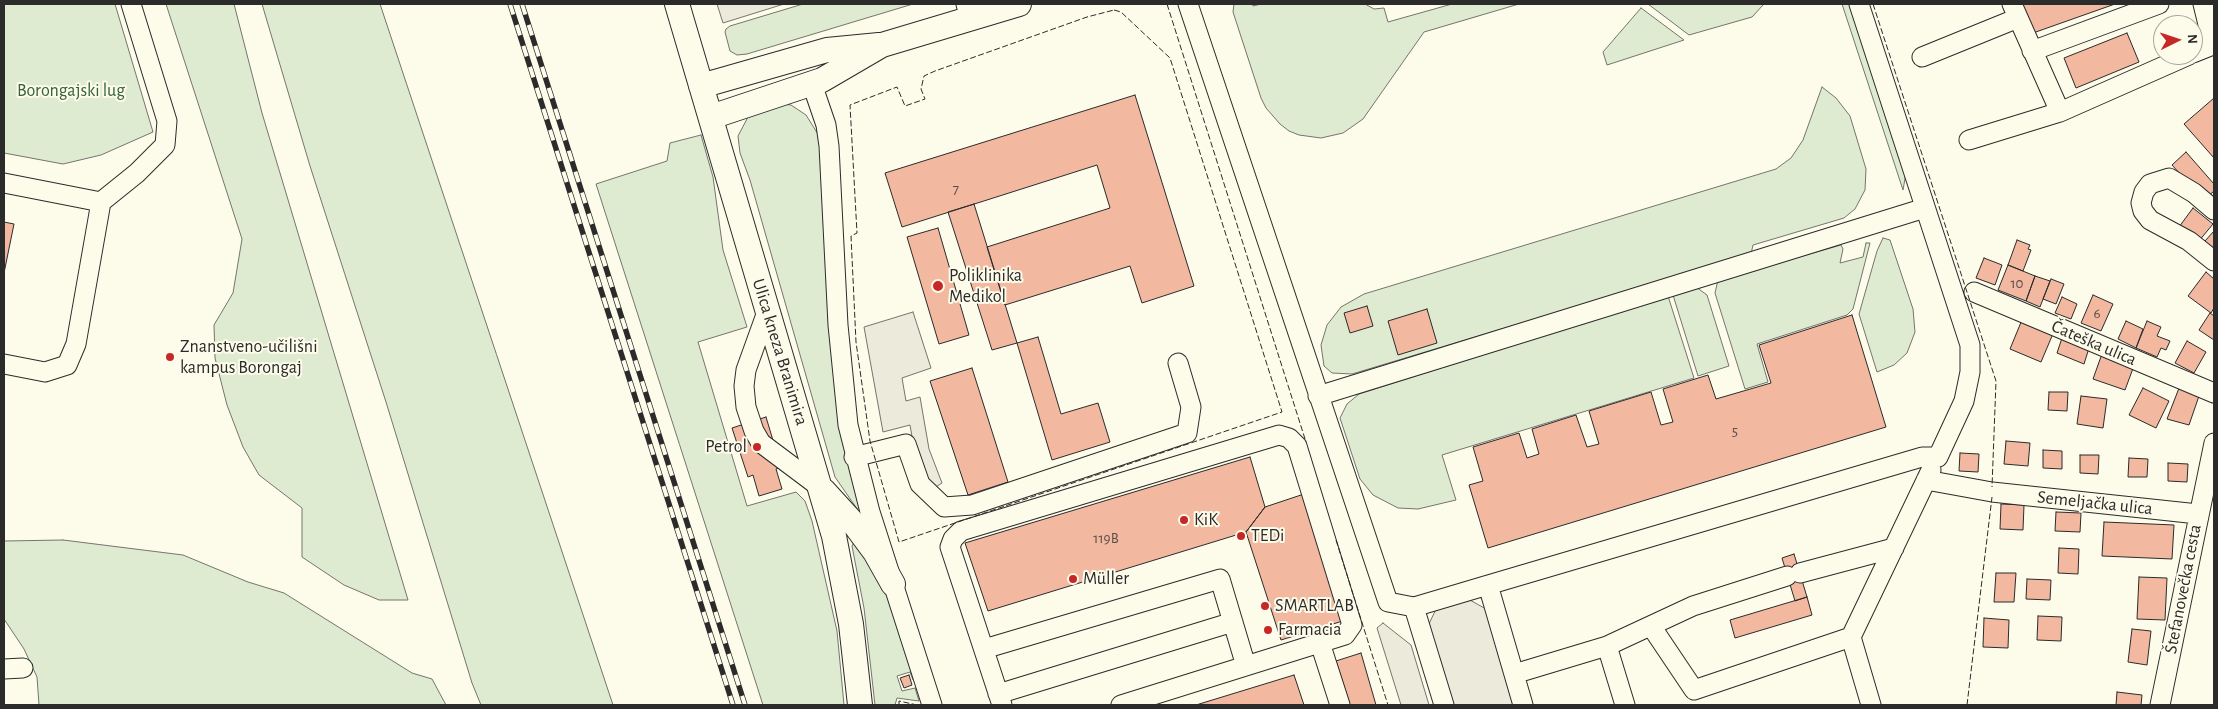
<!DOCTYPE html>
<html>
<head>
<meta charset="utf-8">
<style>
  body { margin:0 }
  #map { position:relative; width:2218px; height:709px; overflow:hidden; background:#fdfbea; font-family:"Alegreya Sans",sans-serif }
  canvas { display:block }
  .frame { position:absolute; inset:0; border:5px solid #2b2b2b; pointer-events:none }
  .north { position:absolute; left:2153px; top:15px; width:50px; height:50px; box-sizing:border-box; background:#fdfbea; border:1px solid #a9a89e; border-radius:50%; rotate:86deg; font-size:14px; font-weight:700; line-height:20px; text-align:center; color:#2b2b2b }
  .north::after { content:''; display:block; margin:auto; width:18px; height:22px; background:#c62828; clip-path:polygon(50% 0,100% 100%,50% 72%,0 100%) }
</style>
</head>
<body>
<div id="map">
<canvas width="2218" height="709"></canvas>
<div class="frame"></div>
<div class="north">N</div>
</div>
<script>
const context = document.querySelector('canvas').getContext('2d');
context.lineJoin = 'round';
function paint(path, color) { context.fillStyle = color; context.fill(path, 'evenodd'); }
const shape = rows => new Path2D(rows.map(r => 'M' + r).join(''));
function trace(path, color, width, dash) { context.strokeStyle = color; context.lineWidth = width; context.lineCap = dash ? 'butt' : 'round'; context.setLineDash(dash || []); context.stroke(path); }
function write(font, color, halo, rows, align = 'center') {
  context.font = font + ' "Alegreya Sans",sans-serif'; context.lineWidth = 4; context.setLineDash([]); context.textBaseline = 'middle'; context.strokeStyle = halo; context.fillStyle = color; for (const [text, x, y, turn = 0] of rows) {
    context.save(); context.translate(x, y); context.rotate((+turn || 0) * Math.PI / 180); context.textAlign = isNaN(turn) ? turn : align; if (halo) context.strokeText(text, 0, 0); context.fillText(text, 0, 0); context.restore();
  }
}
const green = shape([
  [4,4,115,4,153,132,101,155,63,164,4,153,4,4],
  [166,4,234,4,262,113,408,600,379,600,344,585,302,557,302,508,259,475,243,447,227,405,215,358,214,325,233,293,242,239,166,4],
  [262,4,380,4,613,705,481,705,472,683,386,402,310,166,262,4],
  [803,4,913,4,747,54,737,55,730,51,725,32,726,29,730,26,803,4],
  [1234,4,1252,4,1253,6,1261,4,1365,4,1374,9,1384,8,1388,22,1452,4,1519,4,1424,32,1363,119,1343,133,1321,138,1299,135,1289,131,1280,124,1266,108,1261,98,1233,12,1234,4],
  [1648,4,1764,4,1752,17,1689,35,1648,4],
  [1842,4,1850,4,1906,173,1903,190,1842,4],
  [1641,8,1684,40,1607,65,1603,52,1641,8],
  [1822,87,1836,98,1850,116,1866,169,1865,190,1855,209,1844,218,1753,245,1751,254,1352,374,1332,373,1324,366,1321,345,1327,325,1341,307,1364,294,1776,169,1791,158,1803,140,1822,87],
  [773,103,791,105,806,115,821,139,862,516,835,477,750,180,740,153,738,136,749,115,773,103],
  [701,135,713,177,723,250,747,327,698,342,747,506,796,492,805,501,812,521,837,631,844,705,763,705,596,184,667,161,670,143,701,135],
  [1883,238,1890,240,1913,309,1915,332,1907,353,1894,365,1877,372,1859,314,1877,251,1883,238],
  [1866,243,1870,243,1853,309,1847,315,1757,344,1768,382,1745,389,1715,293,1718,280,1841,245,1843,249,1840,263,1863,257,1866,243],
  [1696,287,1707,295,1729,366,1698,376,1673,295,1696,287],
  [1668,296,1694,378,1442,455,1456,500,1418,509,1398,508,1373,495,1360,479,1340,418,1347,404,1359,394,1668,296],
  [63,540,183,555,248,582,284,593,412,673,432,679,446,705,39,705,37,677,24,649,4,619,4,541,63,540],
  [854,542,887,591,916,679,913,680,910,672,897,676,902,691,915,688,919,701,897,698,895,705,875,705,864,608,852,546,854,542]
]);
paint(green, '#deebd1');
trace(green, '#74746e', 1);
const parking = shape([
  [717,4,784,4,723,23,717,4],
  [913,312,931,368,902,378,906,401,920,397,929,449,942,483,931,490,915,454,910,425,883,432,864,327,913,312],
  [1468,599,1486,609,1515,705,1451,705,1427,628,1438,605,1468,599],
  [1383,623,1411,645,1429,705,1401,705,1377,628,1383,623]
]);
paint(parking, '#eceadb');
trace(parking, '#74746e', 1);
const building = shape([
  [2022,4,2115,4,2033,33,2022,4],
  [2127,33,2139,62,2076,88,2064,58,2127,33],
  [1135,95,1194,286,1142,303,1130,266,1005,305,987,247,1110,208,1097,165,902,227,885,173,1135,95],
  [2214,98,2214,158,2184,124,2214,98],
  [2186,152,2214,184,2214,191,2204,200,2172,165,2186,152],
  [974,204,1017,343,992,350,948,212,974,204],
  [2193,208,2213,224,2198,242,2179,227,2193,208],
  [4,222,14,224,4,273,4,222],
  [938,228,969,335,939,344,907,237,938,228],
  [2214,231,2214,250,2205,241,2214,231],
  [2017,240,2030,245,2028,249,2031,250,2023,271,2008,265,2017,240],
  [1984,258,2002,265,1995,285,1976,278,1984,258],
  [2008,265,2035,276,2026,301,1998,290,2008,265],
  [2206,272,2214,279,2214,308,2211,313,2188,296,2206,272],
  [2035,276,2050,281,2040,307,2026,301,2035,276],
  [2051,279,2064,284,2056,304,2043,299,2051,279],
  [2093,295,2113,304,2101,331,2081,323,2093,295],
  [2062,297,2077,304,2071,319,2055,313,2062,297],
  [1367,306,1373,326,1350,333,1344,313,1367,306],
  [1427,309,1437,343,1398,355,1388,321,1427,309],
  [2210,313,2214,316,2214,340,2199,330,2210,313],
  [1852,315,1886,427,1488,548,1469,485,1483,481,1473,447,1519,433,1527,458,1539,454,1532,429,1576,415,1587,447,1599,444,1589,411,1651,392,1661,425,1673,422,1663,389,1708,375,1716,399,1771,383,1759,345,1852,315],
  [2024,315,2055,329,2041,362,2010,349,2024,315],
  [2126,321,2143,329,2136,348,2118,339,2126,321],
  [2147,321,2161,327,2157,336,2170,341,2166,350,2161,348,2157,357,2136,348,2147,321],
  [2063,335,2090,345,2084,364,2057,353,2063,335],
  [1038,337,1061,414,1098,403,1110,442,1052,460,1017,343,1038,337],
  [2187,341,2206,352,2194,373,2175,363,2187,341],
  [2103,351,2135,363,2125,390,2093,379,2103,351],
  [972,368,1008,482,968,495,930,381,972,368],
  [2181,383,2200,393,2189,425,2167,419,2181,383],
  [2143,388,2169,401,2156,428,2129,415,2143,388],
  [2049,392,2068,392,2067,411,2048,410,2049,392],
  [2081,396,2107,399,2103,428,2077,424,2081,396],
  [766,417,781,467,776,469,782,489,759,496,753,475,748,477,732,428,766,417],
  [2006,441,2030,443,2028,466,2004,464,2006,441],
  [2043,450,2062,451,2062,469,2043,468,2043,450],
  [1960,453,1979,454,1978,472,1959,471,1960,453],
  [2080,455,2099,455,2098,474,2080,473,2080,455],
  [1250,457,1265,507,1246,532,988,611,965,543,1250,457],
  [2129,458,2148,459,2147,477,2128,477,2129,458],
  [2168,463,2188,464,2187,482,2168,481,2168,463],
  [1307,493,1346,620,1281,640,1246,532,1265,507,1307,493],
  [2001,504,2024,505,2023,530,2000,529,2001,504],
  [2056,512,2081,513,2080,532,2055,531,2056,512],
  [2104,522,2174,525,2172,559,2102,556,2104,522],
  [2059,548,2079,549,2078,574,2058,573,2059,548],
  [1794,554,1807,597,1795,601,1782,558,1794,554],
  [1996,573,2016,573,2014,602,1994,602,1996,573],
  [2139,577,2167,578,2165,620,2137,619,2139,577],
  [2027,579,2051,580,2050,600,2026,599,2027,579],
  [1807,597,1812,615,1735,638,1730,620,1807,597],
  [2038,616,2062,617,2061,641,2037,640,2038,616],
  [1984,618,2009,620,2008,648,1983,647,1984,618],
  [2132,629,2151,631,2147,665,2128,662,2132,629],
  [1361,653,1376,705,1350,705,1336,661,1361,653],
  [909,675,912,685,904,688,900,678,909,675],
  [1294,675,1304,705,1196,705,1294,675],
  [2117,692,2142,695,2141,705,2116,705,2117,692]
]);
paint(building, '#f2b8a0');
trace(building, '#2b2b2b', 1);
const minor = shape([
  [966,4,970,19],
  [1188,4,1388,602,1414,607],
  [2012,4,2060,112,2189,55],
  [2032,51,2159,4],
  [2193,53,2213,45,2203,4],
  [1922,57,2018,18],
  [812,84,826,125,829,146,838,325,848,425,870,512,932,705],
  [1969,140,2060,112],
  [4,183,101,202],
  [2214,210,2194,193,2169,178,2150,184,2144,192,2141,203,2143,211,2150,220,2189,241,2214,261],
  [1974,292,2214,393],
  [768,309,746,370,744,386,746,407,754,431,761,443,821,488],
  [4,364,45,372,67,365,76,344,101,202,137,173,165,145,167,121,131,4],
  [1318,396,1925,208],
  [854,457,906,444,920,484,944,507,972,505,1187,433,1191,407,1178,363],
  [1926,480,1992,492,2198,514],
  [1800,573,1894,548],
  [1651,626,1694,690,1851,637],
  [1320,643,1340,705],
  [1607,646,1693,606,1787,576],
  [984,649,1220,579,1246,666],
  [4,669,23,668],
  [1514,674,1607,646,1625,705],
  [998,694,1233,622],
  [1002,705,950,547,953,539,961,531,1279,435,1289,438,1297,446,1352,625,1345,635,1121,705],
  [1444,705,1414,607,1488,585],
  [1523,705,1488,585,1922,457,1938,457,1964,401,1970,372,1970,345,1859,4],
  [1871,705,1851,637,1931,470],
  [2160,705,2214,443]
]);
const major = shape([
  [677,4,834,536,851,624,860,705],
  [701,86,827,50,879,45],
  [711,117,822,80,882,45,1019,4],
  [824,491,855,525,875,552,893,584]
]);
trace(minor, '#2b2b2b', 21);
trace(major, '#2b2b2b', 26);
trace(minor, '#fdfbea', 19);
trace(major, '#fdfbea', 24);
const rail = shape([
  [510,4,733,705],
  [522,4,745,705]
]);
trace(rail, '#2b2b2b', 5.5);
trace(rail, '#fdfbea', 4, [11]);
trace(shape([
  [1167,4,1306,442],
  [1873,4,1996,381,1992,487],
  [1114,10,1121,12,1170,58,1282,412,899,542,870,441,856,342,851,236,857,233,850,105,897,87,905,106,925,99,921,89,924,76,935,71,1087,17,1114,10],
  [1336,540,1388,705],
  [899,705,899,701,917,705],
  [1967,705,1992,497]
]), '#2b2b2b', 1, [6, 2.5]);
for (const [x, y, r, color] of [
  [938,286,6,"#c62828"],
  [170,357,5,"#c62828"],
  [757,447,5,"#c62828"],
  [1184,520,5,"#c62828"],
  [1241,536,5,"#c62828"],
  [1073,579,5,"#c62828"],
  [1265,606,5,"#c62828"],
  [1268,630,5,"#c62828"]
]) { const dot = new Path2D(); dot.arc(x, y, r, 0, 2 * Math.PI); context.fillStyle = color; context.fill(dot); trace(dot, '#fdfbea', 2); }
write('15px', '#5d4e48', null, [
  ["7",956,189],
  ["10",2017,283],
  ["6",2097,313],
  ["5",1735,431],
  ["119B",1106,538]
]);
write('18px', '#34623c', '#fdfbea', [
  ["Borongajski lug",71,91]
]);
write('18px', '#2b2b2b', '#fdfbea', [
  ["Poliklinika",949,276],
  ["Medikol",949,297],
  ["Znanstveno-učilišni",180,347],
  ["kampus Borongaj",180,368],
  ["Petrol",747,447,"right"],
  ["KiK",1194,520],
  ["TEDi",1251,536],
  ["Müller",1083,579],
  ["SMARTLAB",1275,606],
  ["Farmacia",1278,630]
], 'left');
write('18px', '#2b2b2b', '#fdfbea', [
  ["Čateška ulica",2094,343,23],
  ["Ulica kneza Branimira",780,352,73],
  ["Semeljačka ulica",2095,503,6],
  ["Štefanovečka cesta",2183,589,-79]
]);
</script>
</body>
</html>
